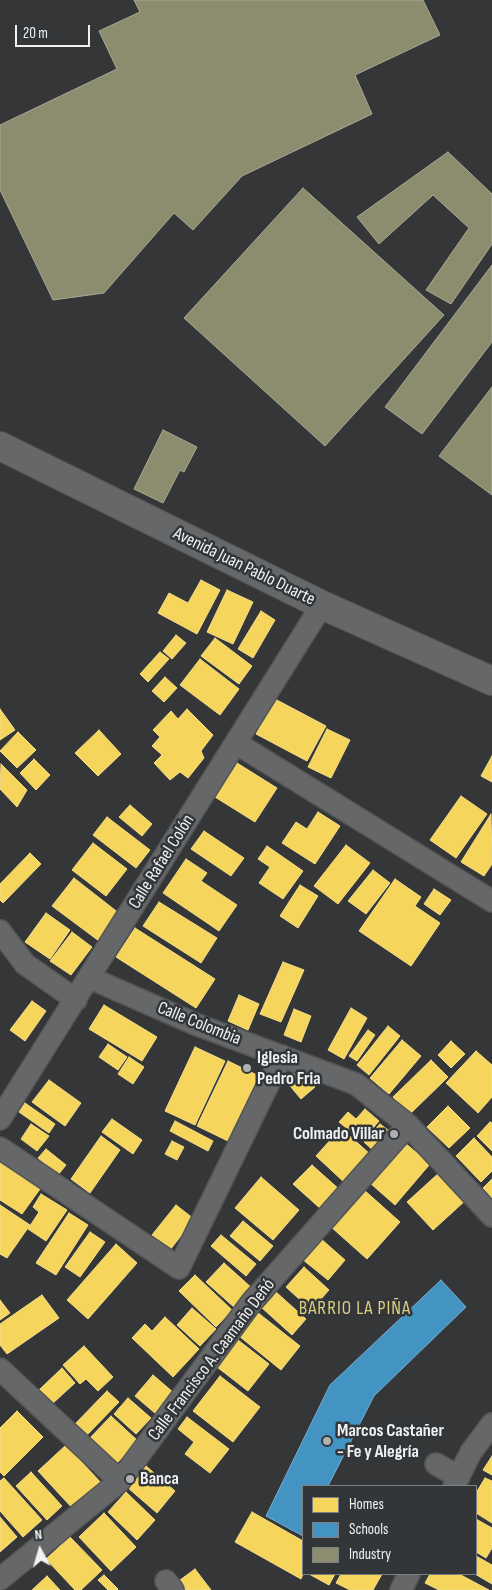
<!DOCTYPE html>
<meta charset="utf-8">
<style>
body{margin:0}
#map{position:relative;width:492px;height:1590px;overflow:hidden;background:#343637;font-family:"Sofia Sans Condensed",sans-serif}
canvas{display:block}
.legend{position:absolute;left:302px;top:1485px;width:175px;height:90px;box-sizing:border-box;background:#333638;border:1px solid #7e8182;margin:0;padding:6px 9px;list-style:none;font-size:15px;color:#eff1f2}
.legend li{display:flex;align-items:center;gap:10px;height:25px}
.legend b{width:25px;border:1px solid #7e8182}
.north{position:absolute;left:15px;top:1525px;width:50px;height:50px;-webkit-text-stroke:4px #333638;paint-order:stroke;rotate:354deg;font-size:14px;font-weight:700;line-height:20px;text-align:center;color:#eff1f2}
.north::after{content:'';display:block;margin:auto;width:18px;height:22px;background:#eff1f2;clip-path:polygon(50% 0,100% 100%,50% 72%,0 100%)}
.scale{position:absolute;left:15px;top:25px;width:75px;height:22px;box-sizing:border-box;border:2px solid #eff1f2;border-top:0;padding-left:6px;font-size:15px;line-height:18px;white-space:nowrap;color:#eff1f2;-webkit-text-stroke:4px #333638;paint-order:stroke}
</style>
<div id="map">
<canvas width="492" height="1590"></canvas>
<ul class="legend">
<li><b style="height:14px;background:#f6d55c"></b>Homes</li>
<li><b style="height:14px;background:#4393c3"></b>Schools</li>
<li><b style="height:14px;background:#8c8c6e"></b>Industry</li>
</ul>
<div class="north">N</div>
<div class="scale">20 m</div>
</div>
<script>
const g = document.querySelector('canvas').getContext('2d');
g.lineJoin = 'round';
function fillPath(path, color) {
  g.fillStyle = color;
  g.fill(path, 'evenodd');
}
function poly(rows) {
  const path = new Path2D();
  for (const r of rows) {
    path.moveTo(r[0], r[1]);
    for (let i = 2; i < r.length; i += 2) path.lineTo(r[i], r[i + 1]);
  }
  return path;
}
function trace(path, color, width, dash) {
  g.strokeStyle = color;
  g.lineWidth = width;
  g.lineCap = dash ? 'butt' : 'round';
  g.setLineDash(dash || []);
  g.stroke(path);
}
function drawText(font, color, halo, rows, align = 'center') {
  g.font = font + ' "Sofia Sans Condensed",sans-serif';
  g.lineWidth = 5;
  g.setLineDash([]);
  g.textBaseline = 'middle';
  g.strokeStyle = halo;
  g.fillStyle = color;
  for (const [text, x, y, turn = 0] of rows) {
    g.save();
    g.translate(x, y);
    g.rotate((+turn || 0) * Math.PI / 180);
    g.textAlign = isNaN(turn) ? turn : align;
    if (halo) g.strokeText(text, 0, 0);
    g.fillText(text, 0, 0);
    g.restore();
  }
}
const homes = poly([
 [201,580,220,590,197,634,158,613,169,593,188,603,201,580],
 [227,590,253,602,233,644,207,632,227,590],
 [261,611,275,620,253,658,238,649,261,611],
 [176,635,186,643,172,659,163,651,176,635],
 [215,638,252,666,239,684,201,656,215,638],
 [160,652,169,659,148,682,140,674,160,652],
 [200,659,239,689,220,715,180,685,200,659],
 [165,677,177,688,164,702,152,691,165,677],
 [275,699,326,726,307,761,256,734,275,699],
 [0,709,15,730,0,740,0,709],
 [187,709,213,735,201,751,204,758,188,778,180,772,170,780,154,763,162,755,152,746,160,737,153,730,171,711,178,719,187,709],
 [327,729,350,740,331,778,308,767,327,729],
 [99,730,121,754,98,776,75,753,99,730],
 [18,732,36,750,17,768,0,751,18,732],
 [492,756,492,782,481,776,492,756],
 [34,759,50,775,36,790,20,773,34,759],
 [237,763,277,788,255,822,215,797,237,763],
 [1,764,27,790,17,807,0,789,1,764],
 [461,796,487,814,456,858,430,840,461,796],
 [130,805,152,824,142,836,119,817,130,805],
 [318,812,340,826,315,864,282,843,296,822,307,829,318,812],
 [491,814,492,864,484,876,461,862,491,814],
 [107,817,150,850,136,868,93,835,107,817],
 [204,831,244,858,231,876,191,849,204,831],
 [93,843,127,869,106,896,72,870,93,843],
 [346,845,370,863,338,904,314,886,346,845],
 [267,846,303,871,283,899,259,883,270,867,258,859,267,846],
 [30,853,41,864,3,903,0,900,0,884,30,853],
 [186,859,207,873,201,881,237,905,219,931,163,893,186,859],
 [373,870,390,883,366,914,348,901,373,870],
 [74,878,120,914,99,941,52,906,74,878],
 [395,879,421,897,415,906,440,923,411,966,359,931,395,879],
 [300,885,318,896,298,928,280,916,300,885],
 [434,889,451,900,440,915,424,904,434,889],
 [159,902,217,938,201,963,143,926,159,902],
 [46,913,70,930,50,959,25,942,46,913],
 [135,928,215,979,196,1008,116,957,135,928],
 [72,932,92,947,71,975,50,961,72,932],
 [283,962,304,970,281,1022,260,1014,283,962],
 [239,995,259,1004,248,1030,228,1021,239,995],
 [32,1001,46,1011,25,1041,10,1030,32,1001],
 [104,1005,157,1037,142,1061,89,1029,104,1005],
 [351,1008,367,1018,344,1059,328,1050,351,1008],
 [294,1009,311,1016,301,1042,284,1035,294,1009],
 [388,1026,400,1036,369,1075,357,1065,388,1026],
 [368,1030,375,1035,357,1061,349,1056,368,1030],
 [402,1040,421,1056,389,1094,370,1078,402,1040],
 [451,1041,465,1054,451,1068,438,1055,451,1041],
 [108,1044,127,1057,118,1070,99,1057,108,1044],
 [195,1047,225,1061,195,1125,165,1111,195,1047],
 [476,1051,492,1065,492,1097,478,1113,446,1083,476,1051],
 [129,1057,144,1067,133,1084,118,1074,129,1057],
 [431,1060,448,1077,410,1114,393,1097,431,1060],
 [228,1061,259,1076,228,1141,197,1126,228,1061],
 [299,1068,315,1087,301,1099,285,1080,299,1068],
 [49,1080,81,1103,65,1126,32,1102,49,1080],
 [25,1103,55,1124,49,1133,19,1112,25,1103],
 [448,1106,470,1128,449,1148,427,1127,448,1106],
 [365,1109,379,1121,362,1141,339,1122,348,1112,356,1119,365,1109],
 [112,1119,142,1140,133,1154,102,1132,112,1119],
 [175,1121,213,1141,208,1151,170,1131,175,1121],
 [490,1122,492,1123,492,1151,477,1136,490,1122],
 [31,1124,49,1136,37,1151,21,1139,31,1124],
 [380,1124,393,1134,376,1153,364,1142,380,1124],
 [341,1128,371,1155,345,1183,316,1156,341,1128],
 [101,1136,120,1150,90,1193,71,1179,101,1136],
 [474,1138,492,1157,492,1171,481,1182,456,1156,474,1138],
 [172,1141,184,1147,177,1160,165,1154,172,1141],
 [405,1143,430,1164,395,1205,370,1183,405,1143],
 [46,1149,66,1165,58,1175,38,1158,46,1149],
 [0,1162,40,1189,22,1214,0,1200,0,1162],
 [312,1165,340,1190,322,1210,293,1184,312,1165],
 [440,1172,466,1200,433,1230,407,1202,440,1172],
 [261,1177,299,1210,273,1240,235,1208,261,1177],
 [492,1179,492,1198,483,1188,492,1179],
 [363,1189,400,1222,367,1259,330,1226,363,1189],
 [41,1194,67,1210,46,1241,28,1229,39,1212,33,1207,41,1194],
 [0,1205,30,1225,7,1258,0,1254,0,1205],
 [176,1205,194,1219,170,1250,152,1235,176,1205],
 [69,1213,88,1225,56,1275,36,1263,69,1213],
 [243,1221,273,1246,260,1261,230,1236,243,1221],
 [90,1232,105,1242,80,1277,65,1267,90,1232],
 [221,1235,256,1264,246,1276,211,1246,221,1235],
 [320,1238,345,1260,328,1280,302,1259,320,1238],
 [116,1244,137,1263,88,1319,67,1300,116,1244],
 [224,1263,253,1289,235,1308,206,1282,224,1263],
 [304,1267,329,1290,311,1310,286,1287,304,1267],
 [195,1275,232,1310,216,1327,179,1291,195,1275],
 [276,1292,306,1319,292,1335,261,1307,276,1292],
 [42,1295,59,1318,7,1354,0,1345,0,1324,42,1295],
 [0,1300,10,1313,0,1320,0,1300],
 [192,1308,216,1329,200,1346,177,1325,192,1308],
 [257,1312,300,1346,281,1370,239,1336,257,1312],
 [165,1317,199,1349,173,1377,132,1338,145,1324,152,1331,165,1317],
 [238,1340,269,1364,248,1391,217,1367,238,1340],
 [84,1346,113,1377,98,1391,86,1379,80,1384,63,1365,84,1346],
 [62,1368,75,1383,52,1404,39,1390,62,1368],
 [153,1375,174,1393,156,1414,135,1396,153,1375],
 [220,1376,260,1407,233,1442,193,1411,220,1376],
 [107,1391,119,1402,86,1436,74,1425,107,1391],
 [128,1398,151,1418,136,1434,114,1414,128,1398],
 [17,1411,43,1437,4,1476,0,1472,0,1428,17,1411],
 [111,1416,138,1441,116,1464,89,1439,111,1416],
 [187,1417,229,1449,210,1473,185,1454,194,1442,178,1429,187,1417],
 [66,1445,103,1485,75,1511,38,1471,66,1445],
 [492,1456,492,1475,483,1470,492,1456],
 [146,1466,175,1491,157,1513,127,1487,146,1466],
 [31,1472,62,1506,47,1520,16,1486,31,1472],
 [4,1478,42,1520,23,1537,0,1511,0,1481,4,1478],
 [485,1478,492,1481,492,1523,476,1513,476,1493,485,1478],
 [126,1492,155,1520,137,1540,108,1512,126,1492],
 [252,1512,303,1541,303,1574,301,1579,235,1542,252,1512],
 [104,1513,136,1547,111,1571,79,1537,104,1513],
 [0,1517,17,1537,0,1552,0,1517],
 [476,1519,492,1528,492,1548,486,1558,476,1552,476,1519],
 [70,1537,102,1570,81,1590,75,1590,46,1559,70,1537],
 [476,1556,492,1565,492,1584,475,1574,476,1556],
 [195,1569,211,1590,181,1590,176,1583,195,1569],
 [309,1574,335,1574,329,1585,309,1574],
 [341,1574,382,1574,373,1590,350,1590,336,1583,341,1574],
 [430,1574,459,1574,489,1590,439,1590,425,1583,430,1574],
 [104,1575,118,1589,117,1590,108,1590,98,1580,104,1575],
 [47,1576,60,1590,32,1590,47,1576]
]);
const schools = poly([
 [441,1280,466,1307,374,1396,328,1486,303,1486,303,1536,266,1516,330,1385,441,1280]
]);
const industry = poly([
 [134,0,423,0,440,35,355,75,372,114,242,176,193,230,174,213,104,293,53,300,0,190,0,125,117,69,99,31,140,12,134,0],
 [448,152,492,194,492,244,451,304,426,290,469,228,433,195,379,244,357,217,448,152],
 [303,188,444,315,325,446,184,318,303,188],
 [492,265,492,342,422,434,385,407,492,265],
 [492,387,492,495,439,456,492,387],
 [163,430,197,447,184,472,180,470,163,503,134,489,163,430]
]);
const street = poly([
 [236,743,492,901],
 [0,931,25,964,76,1000],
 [90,978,195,1024,356,1084,408,1125,492,1216],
 [0,1119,322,605],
 [0,1148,179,1268,282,1056],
 [0,1369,120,1481],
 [436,1464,459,1477],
 [454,1486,471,1452,492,1424],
 [0,1579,120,1481,251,1303,408,1125],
 [166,1581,173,1590],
 [401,1590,409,1574]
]);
const secondary = poly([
 [0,446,322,605,492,681]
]);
const markers = [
 [247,1068,5,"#aeb0b1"],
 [394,1134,5,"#aeb0b1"],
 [327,1441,5,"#aeb0b1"],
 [130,1479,5,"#aeb0b1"]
];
const streetNames = [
 ["Avenida Juan Pablo Duarte",244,567,26],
 ["Calle Rafael Colón",162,862,-58],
 ["Calle Colombia",199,1024,22],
 ["Calle Francisco A. Caamaño Deñó",212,1360,-53]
];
const poiNames = [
 ["Iglesia",257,1058],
 ["Pedro Fria",257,1079],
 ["Colmado Villar",384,1134,"right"],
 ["Marcos Castañer",337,1431],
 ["- Fe y Alegría",337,1452],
 ["Banca",140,1479]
];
const neighbourhoodNames = [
 ["BARRIO LA PIÑA",355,1309]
];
fillPath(homes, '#f6d55c');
trace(homes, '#f4dd89', 1);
fillPath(schools, '#4393c3');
trace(schools, '#77afd1', 1);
fillPath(industry, '#8c8c6e');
trace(industry, '#aaaa96', 1);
trace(street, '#535455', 24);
trace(secondary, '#535455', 30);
trace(street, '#666768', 21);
trace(secondary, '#666768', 28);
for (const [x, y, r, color] of markers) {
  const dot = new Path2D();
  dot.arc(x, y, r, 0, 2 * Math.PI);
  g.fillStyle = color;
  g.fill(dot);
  trace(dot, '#333638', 2);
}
drawText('18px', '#eff1f2', '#333638', streetNames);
drawText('bold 18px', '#eff1f2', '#333638', poiNames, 'left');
g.letterSpacing = '1px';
drawText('19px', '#dbcf80', '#333638', neighbourhoodNames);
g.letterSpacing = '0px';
</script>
